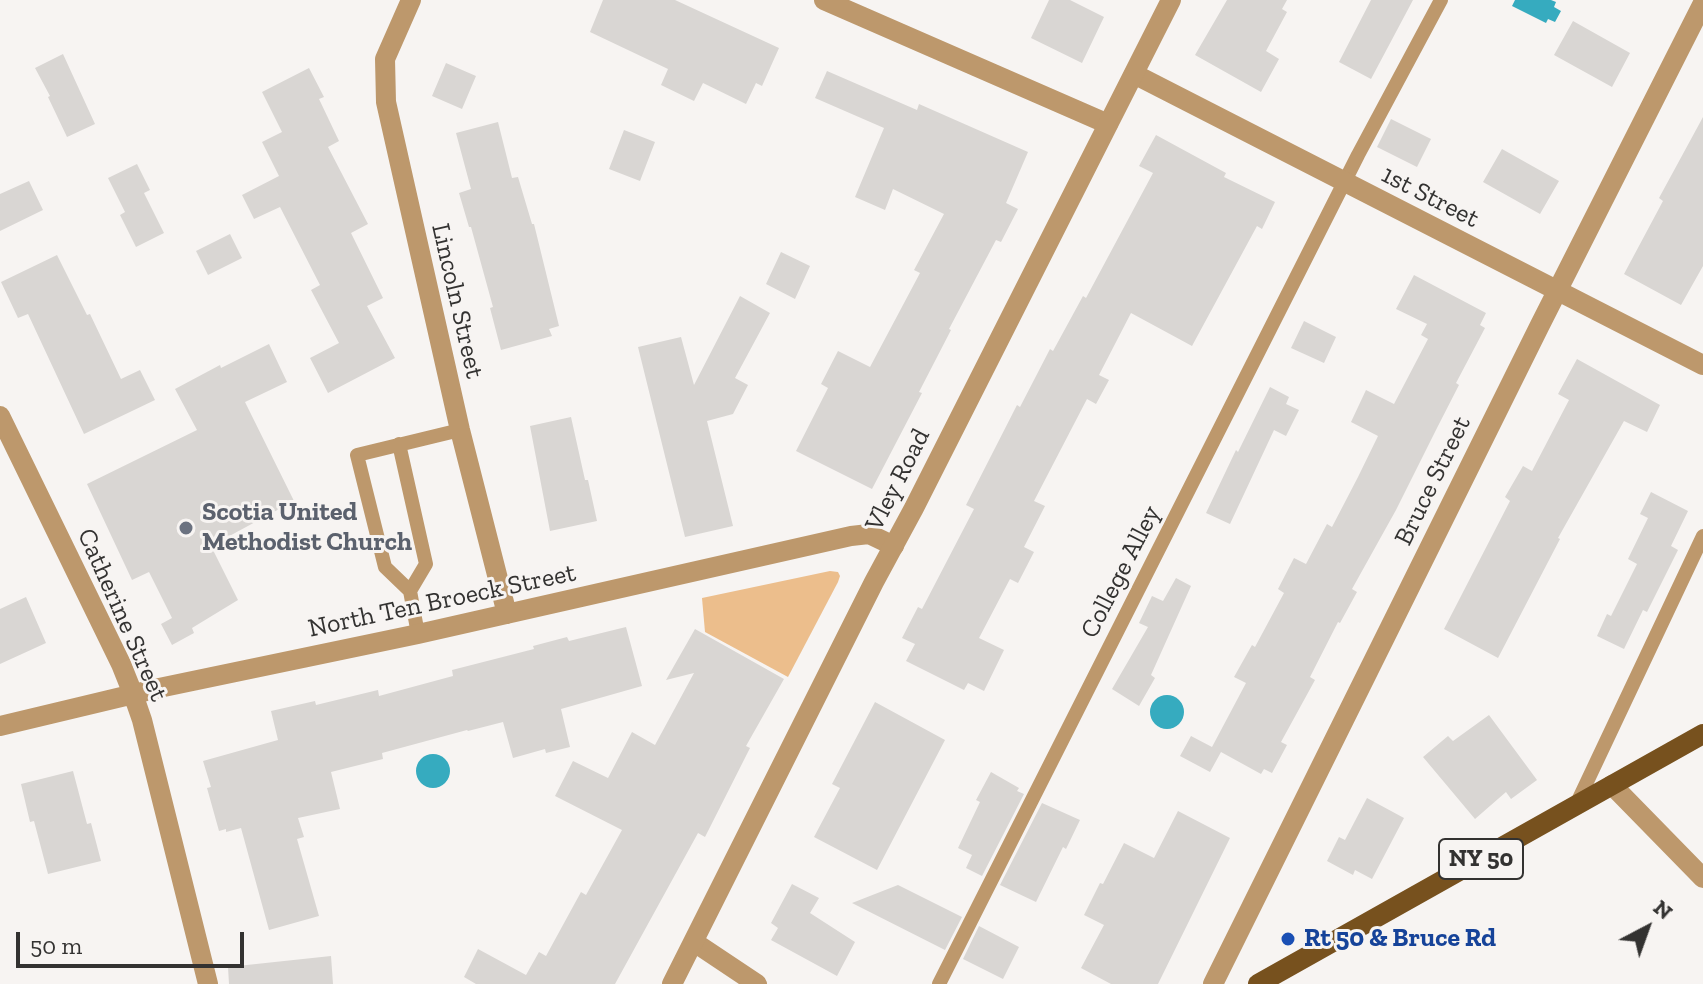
<!DOCTYPE html>
<style>
body{margin:0}
#map{position:relative;width:1703px;height:984px;overflow:hidden;background:#f7f4f2;font-family:"Zilla Slab",serif}
canvas{display:block}
.north{position:absolute;left:1607px;top:888px;width:80px;height:80px;-webkit-text-stroke:6px #f7f4f2;paint-order:stroke;rotate:41deg;font-size:22px;font-weight:700;line-height:32px;text-align:center;color:#333231}
.north::after{content:'';display:block;margin:auto;width:28px;height:36px;background:#333231;clip-path:polygon(50% 0,100% 100%,50% 72%,0 100%)}
.scale{position:absolute;left:16px;top:932px;width:228px;height:36px;box-sizing:border-box;border:4px solid #333231;border-top:0;padding-left:10px;font-size:24px;line-height:28px;white-space:nowrap;color:#333231;-webkit-text-stroke:6px #f7f4f2;paint-order:stroke}
</style>
<div id="map">
<canvas width="1703" height="984"></canvas>
<div class="north">N</div>
<div class="scale">50 m</div>
</div>
<script>
const g = document.querySelector('canvas').getContext('2d');
g.lineJoin = 'round';
function fillPath(path, color) {
  g.fillStyle = color;
  g.fill(path, 'evenodd');
}
function poly(rows) {
  const path = new Path2D();
  for (const r of rows) {
    if (r.length === 3) {
      path.moveTo(r[0] + r[2], r[1]);
      path.arc(r[0], r[1], r[2], 0, 2 * Math.PI);
      continue;
    }
    path.moveTo(r[0], r[1]);
    for (let i = 2; i < r.length; i += 2) path.lineTo(r[i], r[i + 1]);
  }
  return path;
}
function trace(path, color, width, dash) {
  g.strokeStyle = color;
  g.lineWidth = width;
  g.lineCap = dash ? 'butt' : 'round';
  g.setLineDash(dash || []);
  g.stroke(path);
}
function drawText(font, color, halo, rows, align = 'center') {
  g.font = font + ' "Zilla Slab",serif';
  g.lineWidth = 6;
  g.setLineDash([]);
  g.textBaseline = 'middle';
  g.strokeStyle = halo;
  g.fillStyle = color;
  for (const [text, x, y, turn = 0] of rows) {
    g.save();
    g.translate(x, y);
    g.rotate((+turn || 0) * Math.PI / 180);
    g.textAlign = isNaN(turn) ? turn : align;
    if (halo) g.strokeText(text, 0, 0);
    g.fillText(text, 0, 0);
    g.restore();
  }
}
const green = poly([
 [830,571,838,572,840,576,838,582,788,677,705,632,702,598]
]);
const water = poly([
 [1515,0,1551,0,1556,2,1554,7,1561,11,1555,22,1548,19,1546,23,1512,6],
 [1167,712,17],
 [433,771,17]
]);
const building = poly([
 [603,0,675,0,779,48,762,86,756,83,746,104,703,83,694,101,661,85,668,69,590,32],
 [1049,0,1070,0,1104,17,1082,63,1031,38],
 [1227,0,1287,0,1282,9,1287,12,1266,51,1279,59,1261,92,1195,55],
 [1371,0,1413,0,1371,79,1339,62],
 [1573,21,1630,53,1612,87,1554,55],
 [63,54,95,124,67,137,48,97,50,96,35,68],
 [446,63,476,76,462,109,432,96],
 [309,68,324,97,319,99,339,141,328,147,368,224,351,233,383,298,367,306,395,358,328,393,310,358,339,343,311,290,320,285,280,207,254,219,242,195,279,176,262,142,282,132,262,92],
 [827,71,917,110,919,104,1028,152,1006,203,1018,209,1001,242,996,240,949,329,951,330,919,392,922,393,872,489,796,451,828,388,821,384,838,351,870,367,920,273,914,270,944,214,893,189,885,210,855,197,884,128,815,98],
 [1703,117,1703,266,1681,305,1624,274,1663,201,1659,198],
 [1391,119,1431,139,1417,167,1377,147],
 [498,122,512,178,518,177,532,224,534,224,559,326,549,329,552,336,501,350,490,308,493,307,471,227,469,227,459,193,471,189,456,133],
 [624,130,655,142,640,181,609,169],
 [1156,135,1226,173,1224,177,1275,202,1262,229,1257,226,1192,346,1131,313,1099,375,1109,380,1096,404,1087,399,1034,501,1045,506,1024,547,1034,552,1018,583,1010,579,979,638,1004,650,984,691,968,683,964,690,906,661,915,644,902,638,918,607,922,609,974,509,966,505,1017,405,1020,407,1050,349,1053,351,1083,296,1086,298,1153,173,1139,166],
 [1502,149,1559,181,1540,214,1483,182],
 [137,164,150,190,144,193,164,233,136,247,120,215,125,212,108,178],
 [29,181,43,210,0,231,0,194],
 [230,234,242,258,208,275,196,251],
 [781,252,810,266,795,299,766,284],
 [57,255,87,315,90,314,121,379,140,370,155,400,84,434,28,314,18,318,1,282],
 [1414,275,1486,313,1480,325,1485,328,1456,383,1459,385,1438,426,1396,510,1352,589,1357,592,1340,623,1338,622,1310,677,1315,680,1281,742,1287,745,1272,773,1264,769,1261,774,1221,752,1210,772,1180,756,1191,736,1212,747,1246,683,1234,677,1252,645,1255,647,1284,593,1278,589,1294,558,1306,564,1327,524,1332,527,1358,477,1378,436,1351,422,1366,390,1394,404,1428,339,1421,335,1427,324,1396,309],
 [740,296,770,313,735,378,748,385,733,414,707,421,733,526,685,537,638,347,681,337,694,385],
 [1304,321,1336,337,1324,363,1291,348],
 [269,344,287,382,245,402,294,501,211,546,238,600,192,628,194,633,172,645,161,624,172,618,149,572,132,580,87,484,197,430,175,389,220,365,221,368],
 [1577,359,1660,405,1647,432,1624,421,1558,538,1560,539,1498,658,1444,629,1510,501,1505,497,1523,466,1532,471,1569,400,1558,394],
 [1270,387,1289,397,1286,404,1299,410,1286,436,1274,430,1230,524,1206,513,1236,450,1238,452],
 [571,417,585,480,588,480,597,521,550,531,530,426],
 [1651,492,1688,511,1671,546,1678,550,1647,612,1643,610,1624,649,1597,636,1607,614,1611,616,1637,564,1628,559,1648,518,1640,514],
 [1176,578,1191,586,1151,675,1155,678,1139,706,1112,689,1148,627,1139,623,1152,596,1163,601],
 [26,597,46,643,0,664,0,609],
 [626,627,642,686,561,709,570,747,546,753,545,749,513,758,503,722,468,731,467,730,382,753,383,759,331,772,340,809,298,818,304,837,297,839,319,916,269,930,241,828,226,832,226,829,219,831,207,788,211,787,203,761,278,740,271,711,315,701,316,705,378,690,379,696,453,676,452,670,534,649,533,646,567,637,569,641],
 [695,629,784,679,746,746,750,748,705,837,698,833,615,984,476,984,464,977,478,949,526,975,539,952,546,956,581,892,586,895,622,830,555,796,573,761,608,778,632,732,655,745,694,673,666,680],
 [875,702,945,740,877,870,814,837,840,788,832,784],
 [1489,715,1537,780,1511,799,1506,792,1475,819,1423,757,1448,736,1453,741],
 [73,771,87,824,91,823,101,861,48,874,34,821,30,822,21,784],
 [991,772,1019,788,1017,791,1024,794,982,876,966,868,972,855,958,848,980,802,976,800],
 [1367,798,1404,818,1372,879,1355,870,1353,875,1327,861,1339,837,1345,840],
 [1042,803,1080,820,1066,849,1063,847,1036,902,1000,885],
 [1178,811,1230,838,1158,984,1111,984,1081,968,1104,925,1084,915,1100,883,1103,884,1124,843,1154,858],
 [792,884,819,898,810,913,855,942,837,976,771,940,778,928,771,923],
 [898,885,962,917,945,950,852,903],
 [979,926,1019,947,1003,979,963,959],
 [331,956,333,984,229,984,228,967]
]);
const service = poly([
 [399,444,426,564,410,591],
 [418,634,410,591,385,567,357,455,460,430],
 [1576,805,1703,536],
 [939,984,1358,155,1441,0]
]);
const minor = poly([
 [411,0,385,59,386,102,460,430,507,614],
 [824,0,1108,124],
 [1134,74,1703,365],
 [0,416,121,664,133,694,142,720,208,984],
 [0,726,159,688,418,634,851,536,869,534,894,546],
 [694,942,757,984],
 [1213,984,1540,325,1703,3]
]);
const tertiary = poly([
 [1612,785,1703,878],
 [672,984,874,582,914,508,1171,0]
]);
const primary = poly([
 [1258,984,1703,734]
]);
const markers = [
 [186,528,8,"#6b7280"],
 [1288,939,8,"#1a4fb4"]
];
const shields = [
 [1481,859,84]
];
const shieldNames = [
 ["NY 50",1481,859]
];
const streetNames = [
 ["1st Street",1430,197,27],
 ["Lincoln Street",457,301,77],
 ["Vley Road",898,480,-63],
 ["Bruce Street",1433,481,-64],
 ["College Alley",1121,572,-63],
 ["North Ten Broeck Street",442,601,-12],
 ["Catherine Street",122,615,66]
];
const worshipNames = [
 ["Scotia United",202,513],
 ["Methodist Church",202,543]
];
const transitNames = [
 ["Rt 50 & Bruce Rd",1304,939]
];
fillPath(green, '#ecbe8c');
fillPath(water, '#36abbf');
fillPath(building, '#d9d6d3');
trace(service, '#bd986c', 14);
trace(minor, '#bd986c', 20);
trace(tertiary, '#bd986c', 20);
trace(primary, '#77511e', 20);
for (const [x, y, r, color] of markers) {
  const dot = new Path2D();
  dot.arc(x, y, r, 0, 2 * Math.PI);
  g.fillStyle = color;
  g.fill(dot);
  trace(dot, '#f7f4f2', 3);
}
for (const [x, y, w] of shields) {
  const box = new Path2D();
  box.roundRect(x - w / 2, y - 20, w, 40, 6);
  g.fillStyle = '#f7f4f2';
  g.fill(box);
  trace(box, '#333231', 2);
}
drawText('bold 24px', '#333231', null, shieldNames);
drawText('26px', '#333231', '#f7f4f2', streetNames);
drawText('bold 26px', '#5b616d', '#f7f4f2', worshipNames, 'left');
drawText('bold 26px', '#164399', '#f7f4f2', transitNames, 'left');
</script>
